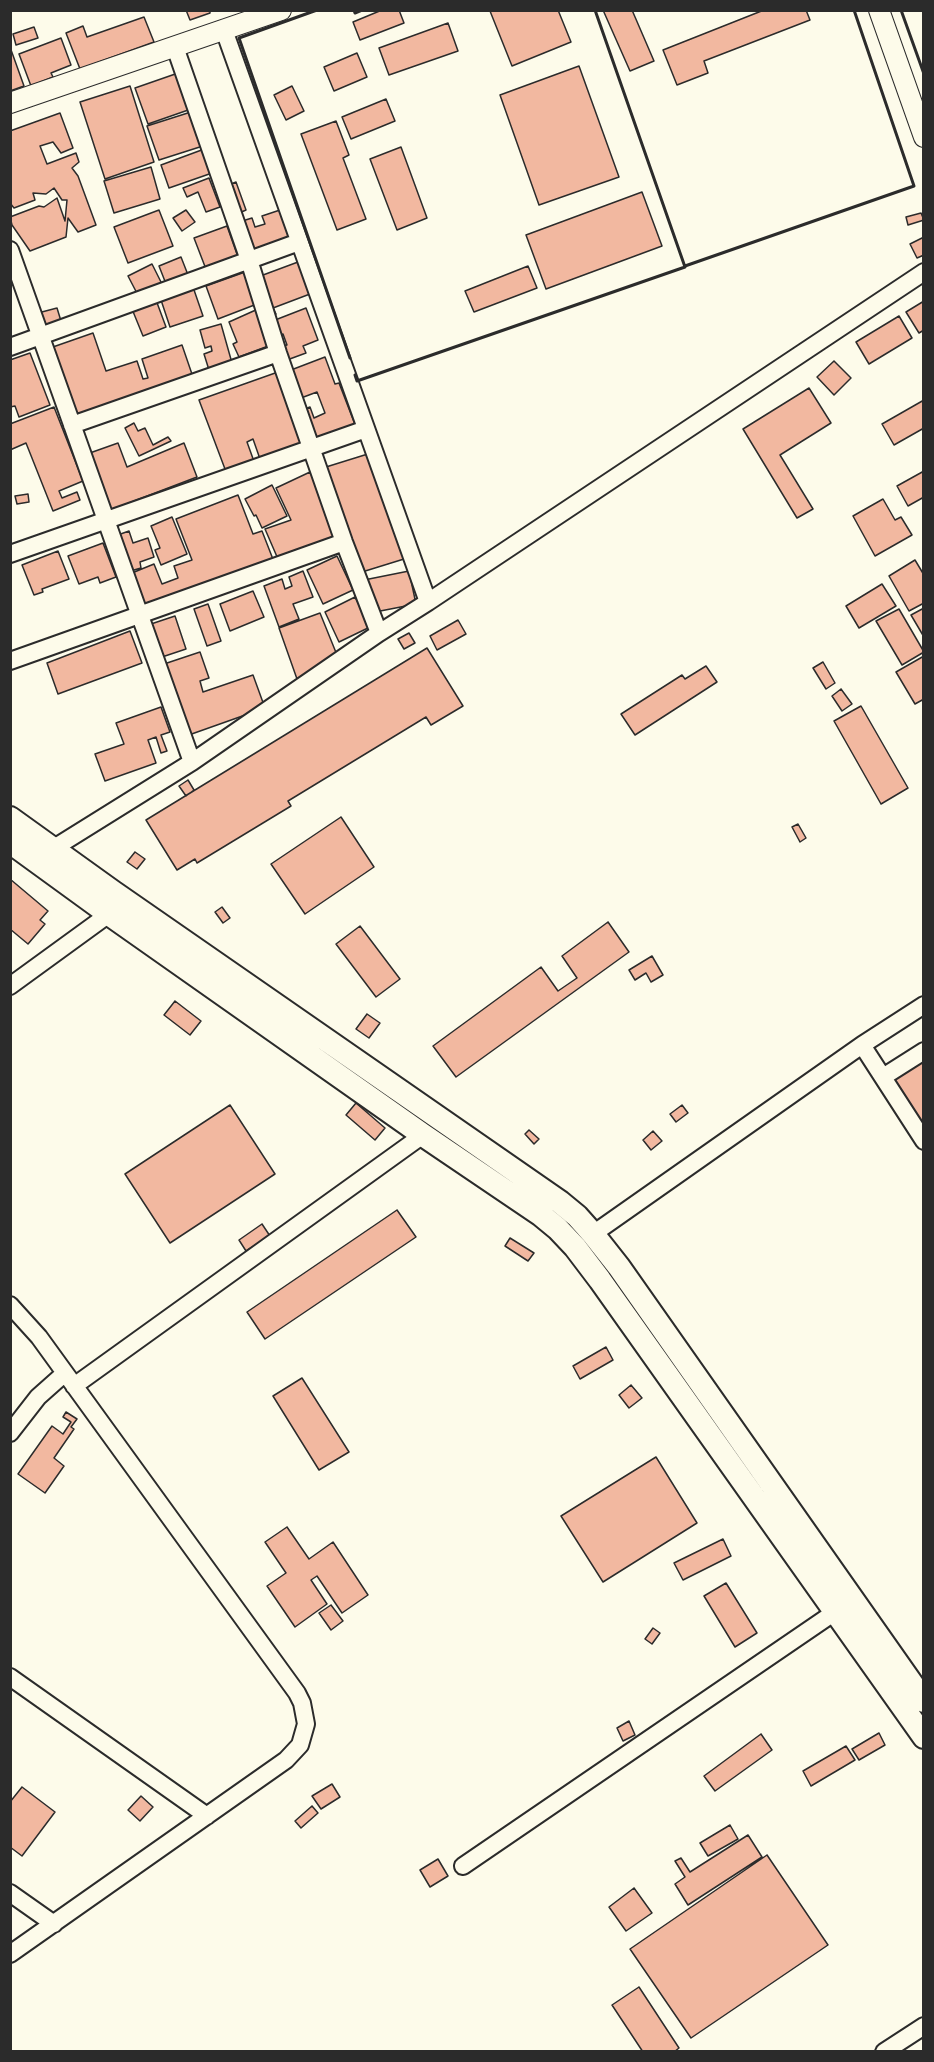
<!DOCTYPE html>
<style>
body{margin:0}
#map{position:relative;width:934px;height:2062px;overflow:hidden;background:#fdfbea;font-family:"Source Serif 4",serif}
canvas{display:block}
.frame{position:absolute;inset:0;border:12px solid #2b2b2b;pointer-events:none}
</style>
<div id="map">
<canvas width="934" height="2062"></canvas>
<div class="frame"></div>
</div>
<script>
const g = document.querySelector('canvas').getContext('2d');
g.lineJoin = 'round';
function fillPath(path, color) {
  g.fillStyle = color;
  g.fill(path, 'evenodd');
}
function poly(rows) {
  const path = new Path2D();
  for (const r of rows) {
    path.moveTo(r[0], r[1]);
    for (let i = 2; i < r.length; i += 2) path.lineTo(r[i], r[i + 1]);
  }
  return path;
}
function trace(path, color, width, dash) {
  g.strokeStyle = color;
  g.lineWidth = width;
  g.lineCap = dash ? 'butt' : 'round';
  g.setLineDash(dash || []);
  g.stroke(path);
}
const building = poly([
 [186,10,210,10,210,13,190,20,186,10],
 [382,10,399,10,404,23,360,40,353,22,382,10],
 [558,10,571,42,512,66,490,11,558,10],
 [603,10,632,10,654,61,630,71,603,10],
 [764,10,806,10,810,20,704,61,708,73,677,85,663,50,764,10],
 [144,17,154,42,80,69,66,33,83,26,87,37,144,17],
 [448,23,458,51,389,75,379,48,448,23],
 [34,27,38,38,16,45,13,34,34,27],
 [61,38,71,65,51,73,53,77,31,86,19,54,61,38],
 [10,47,24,86,10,91,10,47],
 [357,53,367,77,334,91,324,67,357,53],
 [579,66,619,177,539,205,500,95,579,66],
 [181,72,194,108,148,124,135,88,181,72],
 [130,86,154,162,105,179,80,102,130,86],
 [292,86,304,111,286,120,274,95,292,86],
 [386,99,395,121,351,139,342,117,386,99],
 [194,111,206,145,159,160,147,126,194,111],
 [60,113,73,148,61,153,53,142,40,146,47,164,76,153,79,162,72,168,78,176,96,225,78,232,68,218,66,237,30,251,12,225,10,217,39,206,44,207,57,198,65,221,67,200,62,200,54,188,46,194,33,193,35,200,14,208,10,203,10,131,60,113],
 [336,121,349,155,343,158,366,219,337,230,301,134,336,121],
 [401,147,427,218,397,230,370,159,401,147],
 [207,148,215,172,169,188,161,165,207,148],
 [151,167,160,199,114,213,104,181,151,167],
 [209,178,220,207,206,212,198,192,187,197,183,188,209,178],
 [236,182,246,210,237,214,239,222,252,218,255,227,265,224,262,216,286,208,297,241,245,259,221,188,236,182],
 [642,192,662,246,546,289,526,235,642,192],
 [159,210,173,246,128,263,114,227,159,210],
 [186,210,195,222,182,231,173,218,186,210],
 [921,213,924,220,908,225,906,217,921,213],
 [227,226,238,257,209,277,194,238,227,226],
 [924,237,924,255,917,258,910,244,924,237],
 [181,257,190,280,168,289,159,266,181,257],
 [298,262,310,294,273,308,276,314,270,316,255,278,298,262],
 [152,264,165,290,141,301,128,276,152,264],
 [528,266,537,288,474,312,465,291,528,266],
 [245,272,257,304,218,319,206,286,245,272],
 [193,287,203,316,170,327,160,297,193,287],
 [156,300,166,327,143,336,132,309,156,300],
 [924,301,924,330,919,333,906,312,924,301],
 [57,308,61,321,41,326,38,313,57,308],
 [306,308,318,340,303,346,306,353,287,360,283,346,287,345,283,334,276,337,270,322,306,308],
 [258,309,271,345,239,357,233,344,237,342,229,322,258,309],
 [899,316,912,338,869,364,856,342,899,316],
 [221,324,232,363,209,370,204,354,212,351,211,346,205,348,200,330,221,324],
 [93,333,106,371,137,361,143,379,148,378,142,359,182,345,194,380,76,421,50,348,93,333],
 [30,353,50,405,19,417,15,406,10,407,10,360,30,353],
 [325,357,335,384,339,383,356,427,314,443,302,410,310,407,314,418,325,413,317,392,301,398,291,370,325,357],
 [834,361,851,378,834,395,817,377,834,361],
 [278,372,305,443,260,459,253,439,247,442,256,467,228,477,199,400,278,372],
 [809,388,831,423,780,455,813,509,797,518,743,429,809,388],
 [924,400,924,428,894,445,882,424,924,400],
 [54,407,83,481,59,491,62,498,77,492,80,500,53,511,26,443,10,450,10,424,54,407],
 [134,423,138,431,145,428,153,445,168,437,171,441,139,456,125,428,134,423],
 [118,443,127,467,184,443,197,477,108,511,87,454,118,443],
 [371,453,404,559,362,572,347,524,343,525,326,467,371,453],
 [924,471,924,497,908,506,897,486,924,471],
 [310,472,344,545,281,566,265,529,291,520,276,488,310,472],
 [272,485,287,516,262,528,256,515,254,516,245,499,272,485],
 [28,494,29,502,17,504,15,496,28,494],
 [238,495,253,534,262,531,276,567,141,610,127,575,154,564,162,584,178,578,174,566,192,560,176,519,238,495],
 [883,499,895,520,901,517,912,535,875,556,853,516,883,499],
 [172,517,187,554,161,565,155,550,160,548,151,526,172,517],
 [129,531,133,543,148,538,154,557,140,562,141,568,127,572,115,536,129,531],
 [103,543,116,577,100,583,98,577,79,584,68,556,103,543],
 [58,551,69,579,42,589,43,592,34,595,22,565,58,551],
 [337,556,353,590,323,604,307,570,337,556],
 [915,560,924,575,924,603,909,611,889,576,915,560],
 [303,571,313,597,293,604,299,619,279,627,264,586,282,579,285,589,292,586,289,577,303,571],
 [409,571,416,604,370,613,364,580,409,571],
 [882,584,896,606,859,628,846,606,882,584],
 [253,591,264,617,230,631,220,604,253,591],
 [355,597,370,627,339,642,325,612,355,597],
 [208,604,221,641,207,646,194,609,208,604],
 [924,608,924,637,911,615,924,608],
 [899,609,924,652,902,665,876,621,899,609],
 [320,613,337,655,297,679,279,628,320,613],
 [175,616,186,649,156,659,145,626,175,616],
 [458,620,466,634,437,650,430,636,458,620],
 [130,631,142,663,58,694,47,663,130,631],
 [409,633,415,643,404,649,398,639,409,633],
 [427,648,463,706,431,725,426,717,288,801,291,806,197,863,195,859,177,870,146,820,427,648],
 [200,652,209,678,200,681,203,692,253,675,265,708,186,736,161,665,200,652],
 [924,656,924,699,915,704,896,672,924,656],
 [823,662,835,683,826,689,813,668,823,662],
 [706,666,717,682,635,735,621,714,682,675,685,679,706,666],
 [841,689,852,704,842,711,832,696,841,689],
 [861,706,908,788,881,804,834,721,861,706],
 [161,707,170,732,161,735,167,751,161,753,156,737,148,740,156,763,105,781,95,754,124,744,116,723,161,707],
 [188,780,194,790,186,796,179,786,188,780],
 [341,817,374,867,305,914,271,864,341,817],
 [798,824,806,838,800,842,792,827,798,824],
 [135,852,145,859,137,869,127,862,135,852],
 [10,879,48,911,40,920,45,924,28,944,10,929,10,879],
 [222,907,230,918,223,923,215,912,222,907],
 [608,922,629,952,456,1077,433,1046,541,967,558,991,577,978,562,956,608,922],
 [360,926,400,979,376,997,336,944,360,926],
 [652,956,663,975,651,982,646,973,635,980,629,970,652,956],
 [175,1001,201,1021,190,1035,164,1015,175,1001],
 [367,1014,380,1023,369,1038,356,1029,367,1014],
 [924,1058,924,1131,891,1077,924,1058],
 [356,1103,385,1128,375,1140,346,1115,356,1103],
 [230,1105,275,1174,170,1243,125,1174,230,1105],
 [682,1105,688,1113,676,1122,670,1114,682,1105],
 [529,1130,539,1139,534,1144,525,1134,529,1130],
 [653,1131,662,1141,651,1150,643,1140,653,1131],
 [397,1210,416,1237,265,1339,247,1312,397,1210],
 [262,1224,270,1236,246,1251,239,1240,262,1224],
 [510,1238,534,1253,528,1261,505,1246,510,1238],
 [606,1347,613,1360,580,1379,573,1366,606,1347],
 [302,1378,349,1452,319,1470,273,1396,302,1378],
 [631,1385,642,1398,629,1408,619,1395,631,1385],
 [66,1412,77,1419,71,1427,74,1429,54,1458,64,1466,45,1493,18,1474,52,1426,63,1434,71,1422,63,1417,66,1412],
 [656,1457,697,1523,603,1582,561,1516,656,1457],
 [287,1527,309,1559,333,1542,368,1595,342,1613,317,1576,311,1580,327,1604,295,1627,267,1586,286,1573,265,1542,287,1527],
 [723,1539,731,1556,683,1580,674,1563,723,1539],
 [726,1583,757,1633,735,1647,704,1596,726,1583],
 [331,1605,343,1621,331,1630,319,1613,331,1605],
 [653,1628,660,1633,652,1644,645,1639,653,1628],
 [629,1721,635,1735,623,1741,617,1728,629,1721],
 [879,1733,885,1745,859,1760,852,1749,879,1733],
 [761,1734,772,1750,715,1791,704,1776,761,1734],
 [846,1746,855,1760,811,1786,803,1771,846,1746],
 [332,1784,340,1797,321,1809,312,1796,332,1784],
 [22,1787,55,1812,22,1856,10,1847,10,1802,22,1787],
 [141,1796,153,1807,140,1821,128,1810,141,1796],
 [312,1806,318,1813,301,1828,295,1821,312,1806],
 [730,1825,738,1839,708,1856,700,1843,730,1825],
 [748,1835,762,1857,688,1905,675,1884,685,1877,675,1861,681,1858,690,1872,748,1835],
 [767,1855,828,1945,691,2038,630,1949,767,1855],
 [438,1859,448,1876,430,1887,420,1870,438,1859],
 [634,1888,652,1913,626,1931,609,1907,634,1888],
 [639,1987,679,2048,674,2052,643,2052,612,2005,639,1987]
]);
const minor = poly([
 [224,30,428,602],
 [175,47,249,260,278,353,344,542,379,633],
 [10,250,192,762],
 [10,347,299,242],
 [72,425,278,353],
 [10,554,366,429],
 [10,661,344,542],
 [46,853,192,762,379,633,428,602,924,272],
 [10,986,109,914],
 [862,1045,924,1141],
 [883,1077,924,1051],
 [593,1234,862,1045,924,1005],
 [10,1305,39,1337,297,1693,302,1703,306,1724,300,1745,286,1760,10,1954],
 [74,1386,423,1135],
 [10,1433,38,1397,65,1373],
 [10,1677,207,1816],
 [463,1866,835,1612],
 [10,1893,54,1924],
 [884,2052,924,2026]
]);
const tertiary = poly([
 [879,10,924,137],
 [10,103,281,10]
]);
const secondary = poly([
 [10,818,113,892,560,1202,577,1216,593,1234,619,1267,924,1701],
 [10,842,109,914,423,1135,541,1215,558,1229,575,1247,600,1280,924,1737]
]);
const wall = poly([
 [317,10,239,38,350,358],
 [354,10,355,13,362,10],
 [901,10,924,74],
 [685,266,914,186,854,10],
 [355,375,357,381,685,267,595,10]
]);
fillPath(building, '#f2b8a0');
trace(building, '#2b2b2b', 1.5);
trace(minor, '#2b2b2b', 20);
trace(tertiary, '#2b2b2b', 22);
trace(secondary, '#2b2b2b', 26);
trace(minor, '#fdfbea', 16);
trace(tertiary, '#fdfbea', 20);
trace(secondary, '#fdfbea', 22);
trace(wall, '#2b2b2b', 3);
</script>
